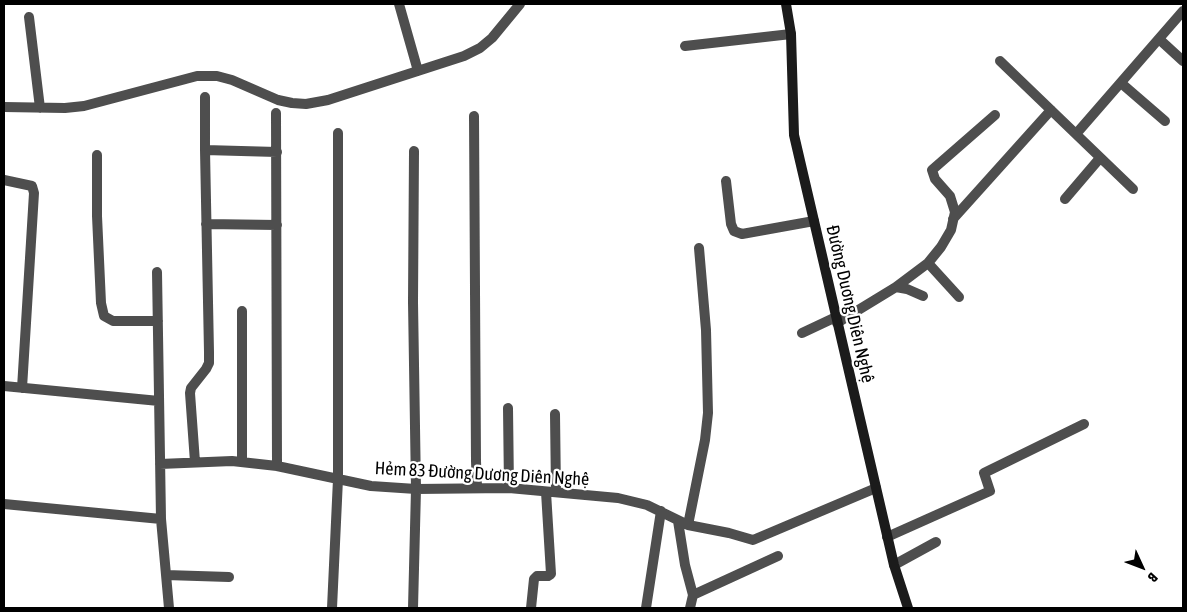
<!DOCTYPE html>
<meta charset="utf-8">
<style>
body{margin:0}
#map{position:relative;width:1187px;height:612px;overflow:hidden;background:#fff;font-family:"Asap Condensed",sans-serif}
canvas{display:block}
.frame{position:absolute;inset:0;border:5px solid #000;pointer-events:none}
.north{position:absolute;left:1117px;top:542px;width:50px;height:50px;-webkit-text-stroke:4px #fff;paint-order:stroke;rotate:133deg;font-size:14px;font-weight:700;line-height:20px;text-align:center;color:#000}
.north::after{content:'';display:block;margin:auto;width:18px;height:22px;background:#000;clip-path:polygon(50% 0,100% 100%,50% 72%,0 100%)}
</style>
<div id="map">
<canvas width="1187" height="612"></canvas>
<div class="frame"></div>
<div class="north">B</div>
</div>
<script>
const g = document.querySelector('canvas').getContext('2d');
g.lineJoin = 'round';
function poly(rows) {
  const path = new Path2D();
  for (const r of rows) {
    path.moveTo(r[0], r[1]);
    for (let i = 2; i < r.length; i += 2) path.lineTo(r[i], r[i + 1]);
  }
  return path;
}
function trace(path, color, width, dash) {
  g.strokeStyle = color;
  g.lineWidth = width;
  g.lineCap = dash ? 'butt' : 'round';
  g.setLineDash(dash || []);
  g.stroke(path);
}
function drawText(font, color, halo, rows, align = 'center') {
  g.font = font + ' "Asap Condensed",sans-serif';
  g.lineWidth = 4.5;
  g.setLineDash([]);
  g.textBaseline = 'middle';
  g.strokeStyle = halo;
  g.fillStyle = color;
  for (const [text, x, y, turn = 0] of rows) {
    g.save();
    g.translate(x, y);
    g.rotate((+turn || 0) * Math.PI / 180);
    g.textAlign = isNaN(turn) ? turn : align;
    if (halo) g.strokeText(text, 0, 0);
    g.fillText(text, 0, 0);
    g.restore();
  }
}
const street = poly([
 [399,4,418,71],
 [29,17,40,108],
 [1159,39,1183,61],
 [685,46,791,34],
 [1000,61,1133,189],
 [1121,83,1165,121],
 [4,107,65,108,84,106,197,76,217,76,232,80,278,100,292,103,306,104,328,100,464,56,480,48,492,38,520,4],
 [276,113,277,466],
 [474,116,476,461,477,488],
 [1076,134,1183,11],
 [205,150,277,152],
 [97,155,97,216,101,303,104,316,113,321,158,321],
 [4,180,32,186,34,193,22,388],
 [726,181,731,224,734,231,742,234,814,221],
 [1065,199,1100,158],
 [953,219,1051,110],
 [206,224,277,225],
 [928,263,959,297],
 [896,287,907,289,923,296],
 [837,323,896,287,928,263,941,247,951,230,955,212,950,196,935,179,932,170,995,115],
 [802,333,836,317],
 [4,386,159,401],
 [508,408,509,488],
 [555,414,556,492],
 [195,462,190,393,191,388,206,369,209,363,209,352,205,150,205,97],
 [242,462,242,311],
 [160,464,232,461,277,466,371,486,416,489,509,488,618,498,647,505,688,525,729,533,753,540,876,488],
 [4,504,161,519,157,272],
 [161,519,169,608],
 [678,521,685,565,693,595,690,608],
 [688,525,705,440,708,413,706,330,699,248],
 [887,537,990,491,984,473,1084,424],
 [894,565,936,542],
 [166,575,229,577],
 [693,595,778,556],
 [332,608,338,479,338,133],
 [413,608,416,489,413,302,414,151],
 [531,608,534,579,537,576,548,576,551,574,546,492],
 [646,608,661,511]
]);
const secondary = poly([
 [786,4,791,34,794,135,894,565,908,608]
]);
const streetNames = [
 ["Đường Duơng Diên Nghệ",850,304,77],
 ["Hẻm 83 Đường Dương Diên Nghệ",482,474,3]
];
trace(street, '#4e4e4e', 10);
trace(secondary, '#1b1b1b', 10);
drawText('18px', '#000', '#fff', streetNames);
</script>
